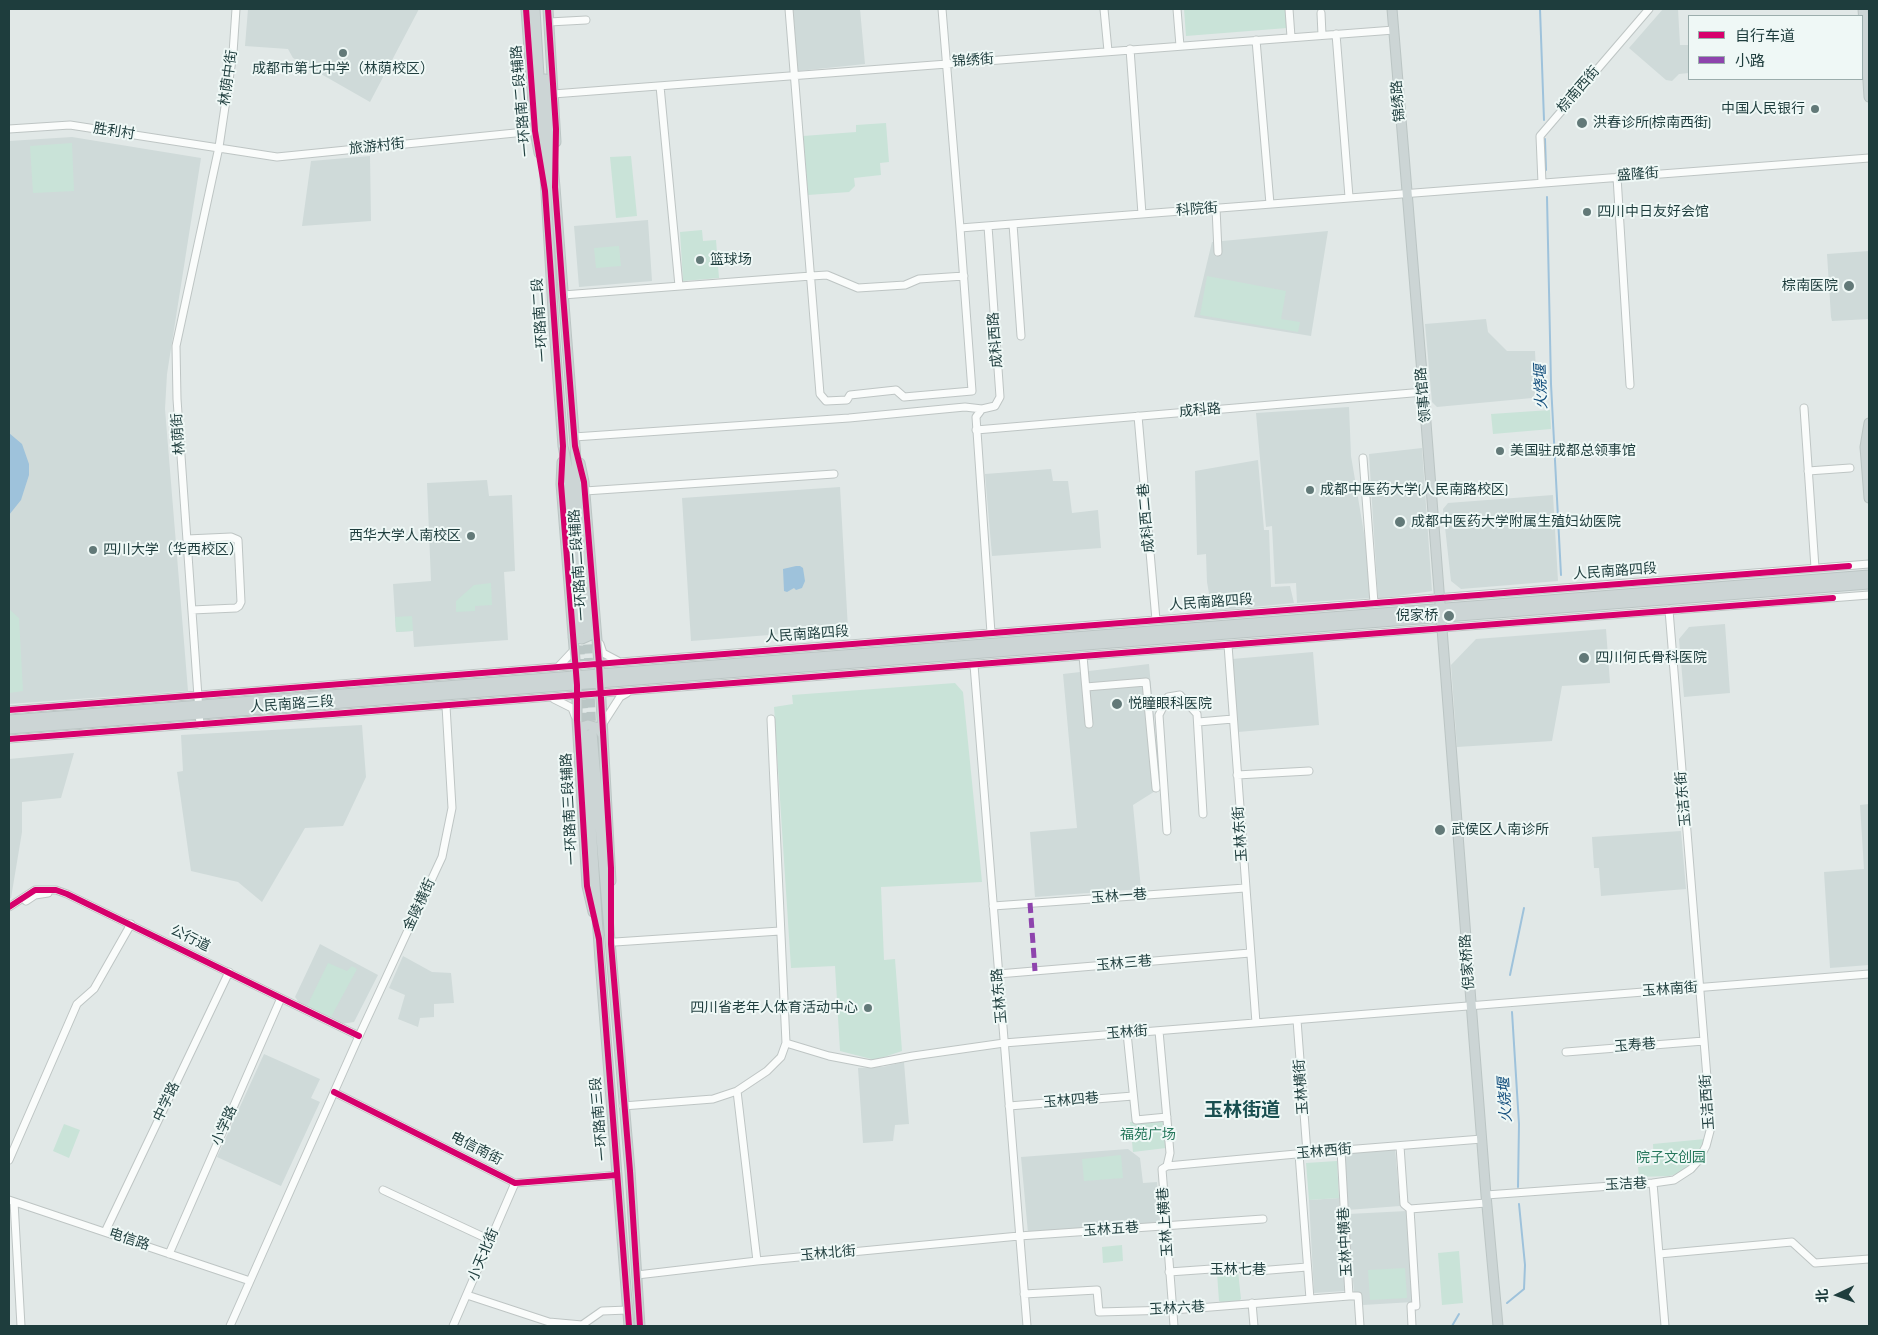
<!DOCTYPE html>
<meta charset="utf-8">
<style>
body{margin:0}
#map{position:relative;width:1878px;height:1335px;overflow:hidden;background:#e1e8e7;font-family:"Sofia Sans Condensed","Noto Sans SC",sans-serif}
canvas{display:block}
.frame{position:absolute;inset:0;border:10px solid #1e3d3d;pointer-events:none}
.legend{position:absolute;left:1688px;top:15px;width:175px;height:65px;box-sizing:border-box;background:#eff8f6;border:1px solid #9badac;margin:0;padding:6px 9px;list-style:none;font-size:15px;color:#1e3d3d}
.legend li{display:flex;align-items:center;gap:10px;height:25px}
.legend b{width:25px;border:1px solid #9badac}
.north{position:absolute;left:1813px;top:1270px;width:50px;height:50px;-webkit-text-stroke:4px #eff8f6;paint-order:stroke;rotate:267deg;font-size:14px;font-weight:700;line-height:20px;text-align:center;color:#1e3d3d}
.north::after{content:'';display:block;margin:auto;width:18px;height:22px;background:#1e3d3d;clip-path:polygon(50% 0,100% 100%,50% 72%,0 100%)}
</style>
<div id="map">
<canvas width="1878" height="1335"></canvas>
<div class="frame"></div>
<ul class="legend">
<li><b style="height:6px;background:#d6006c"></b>自行车道</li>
<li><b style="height:6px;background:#8e44ad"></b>小路</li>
</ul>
<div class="north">北</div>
</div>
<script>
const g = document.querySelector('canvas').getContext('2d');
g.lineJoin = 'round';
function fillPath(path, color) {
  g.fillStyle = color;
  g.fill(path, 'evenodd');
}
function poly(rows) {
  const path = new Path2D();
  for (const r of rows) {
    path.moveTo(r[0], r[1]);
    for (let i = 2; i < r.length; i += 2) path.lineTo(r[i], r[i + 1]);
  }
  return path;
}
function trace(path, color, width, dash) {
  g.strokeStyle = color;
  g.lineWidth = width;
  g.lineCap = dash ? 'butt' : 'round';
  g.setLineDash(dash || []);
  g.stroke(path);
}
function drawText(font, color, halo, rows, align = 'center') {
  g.font = font + ' "Sofia Sans Condensed","Noto Sans SC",sans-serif';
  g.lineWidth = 4;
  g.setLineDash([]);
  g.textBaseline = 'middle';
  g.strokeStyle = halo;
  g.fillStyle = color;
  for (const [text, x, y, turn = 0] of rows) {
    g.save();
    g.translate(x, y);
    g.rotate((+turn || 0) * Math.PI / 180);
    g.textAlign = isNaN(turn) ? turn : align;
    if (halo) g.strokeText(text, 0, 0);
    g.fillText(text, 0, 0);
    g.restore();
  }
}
const built = poly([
 [248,9,419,9,370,102,293,58,288,49,245,46],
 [793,9,860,9,865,64,798,71],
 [1663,9,1678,9,1680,45,1689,45,1689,73,1679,74,1672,81,1666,80,1629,48],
 [72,137,201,158,167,374,165,409,188,691,9,704,9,141],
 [370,156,371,221,302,226,311,161],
 [648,220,652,281,579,287,574,226],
 [1328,231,1311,336,1194,317,1212,242],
 [1869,251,1869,319,1832,321,1831,317,1827,254],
 [1486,319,1488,332,1507,351,1535,351,1537,392,1532,398,1437,407,1432,402,1425,324],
 [1349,407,1351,456,1366,545,1370,598,1297,603,1296,583,1275,584,1272,526,1266,527,1256,413],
 [1422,448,1432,591,1378,599,1369,454],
 [1258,460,1264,530,1269,530,1271,587,1290,586,1294,603,1212,611,1207,582,1206,554,1197,555,1195,471],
 [1051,469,1053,481,1068,481,1072,513,1098,510,1101,548,992,556,985,474],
 [487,480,489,496,512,495,515,571,504,572,508,640,414,647,413,631,396,632,393,584,431,581,427,483],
 [840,487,848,629,691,641,682,498],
 [1553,495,1558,581,1461,589,1451,581,1443,509,1448,503],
 [1725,624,1730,693,1684,697,1679,639,1689,627],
 [1606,629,1610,683,1562,686,1552,741,1457,747,1451,665,1476,639],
 [1313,652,1319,725,1238,732,1232,659],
 [1149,664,1160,788,1133,805,1141,889,1035,897,1030,832,1077,828,1063,674],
 [362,725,366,777,343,826,305,828,262,902,238,882,191,871,177,772,183,771,181,735],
 [74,753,61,798,22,802,22,832,11,898,9,899,9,759],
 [1869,804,1869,965,1830,968,1824,872,1864,869,1860,805],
 [1681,831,1686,889,1601,896,1599,868,1594,868,1592,837],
 [320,944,378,975,354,1022,341,1024,301,1005,295,997],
 [403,956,432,972,451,973,454,1003,434,1004,434,1017,420,1018,418,1027,398,1019,405,995,389,988],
 [264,1054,320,1079,311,1098,320,1102,281,1186,217,1157],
 [904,1062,909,1124,895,1125,893,1141,863,1143,858,1068,883,1067],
 [1395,1148,1400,1206,1347,1210,1343,1153],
 [1128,1149,1140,1158,1143,1183,1157,1182,1160,1223,1028,1233,1021,1157],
 [1339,1198,1345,1291,1314,1293,1309,1200],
 [1407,1211,1413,1302,1363,1305,1361,1294,1354,1293,1348,1214]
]);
const green = poly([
 [1184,9,1286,9,1287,28,1186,36],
 [886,123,889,162,880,163,881,175,854,178,855,186,849,192,808,195,803,136,856,132,856,125],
 [72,143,74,191,33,193,30,146],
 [631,156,637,216,616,218,610,157],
 [702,230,703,241,716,240,719,278,683,281,680,232],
 [619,246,621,266,596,268,594,248],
 [1207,276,1286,291,1281,319,1300,322,1298,332,1200,315],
 [1550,410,1551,429,1493,434,1491,414],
 [491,583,492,605,475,606,475,611,456,612,456,601,474,585],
 [9,609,19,618,23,691,9,693],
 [412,616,413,631,396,632,395,617],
 [955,683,963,692,982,882,881,887,884,960,895,959,902,1051,875,1060,840,1051,835,966,791,968,774,707,793,704,792,695],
 [328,963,347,971,352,966,357,969,331,1017,307,1006],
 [1163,1119,1166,1148,1133,1152,1130,1122],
 [64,1124,80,1130,69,1158,53,1151],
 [1705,1139,1698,1157,1684,1172,1669,1176,1639,1177,1638,1167,1654,1165,1653,1144],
 [1121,1155,1123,1178,1084,1181,1082,1159],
 [1337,1161,1339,1198,1309,1200,1306,1163],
 [1122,1245,1123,1261,1103,1263,1102,1247],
 [1459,1251,1463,1303,1442,1305,1438,1253],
 [1405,1268,1407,1298,1370,1300,1368,1270],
 [1235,1269,1238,1271,1241,1299,1238,1302,1222,1303,1219,1301,1217,1273,1219,1270]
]);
const water = poly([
 [9,433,22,444,29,464,29,475,21,500,9,515],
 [796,566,800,566,803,568,805,581,802,588,796,590,794,588,787,592,784,591,783,569]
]);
const stream = poly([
 [1540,9,1544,120],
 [1545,139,1546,170],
 [1547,197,1551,384,1561,575],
 [1510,975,1524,908],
 [1512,1012,1519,1124,1518,1187],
 [1507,1303,1524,1289,1525,1265,1519,1204],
 [1452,1326,1459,1314]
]);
const majorTunnel = poly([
 [587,631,592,733],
 [579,632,585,732]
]);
const minor = poly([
 [789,9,820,394,826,401,847,400,850,395,896,390,904,397,972,391,960,228],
 [942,9,960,228,1869,158],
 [1104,9,1108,51],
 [1177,9,1180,46],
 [1289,9,1291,37],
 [1321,13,1322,35],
 [549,22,586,20],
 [1336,34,1349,197],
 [1256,40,1270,204],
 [1130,49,1142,214],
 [660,86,679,286],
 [553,94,1394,30],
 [9,129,70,125,277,157,535,131],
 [1617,177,1630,385],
 [1542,183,1540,136,1649,9],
 [1216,208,1218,252],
 [1013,224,1021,336],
 [988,226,1000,397,995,406,982,409,976,417,991,633],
 [563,295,811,276,827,275,858,288,905,285,919,279,964,276],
 [1804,408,1815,568],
 [1138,416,1156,620],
 [976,430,1424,392],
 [574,437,849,418,965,407,982,409],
 [1363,458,1374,603],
 [1808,471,1850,468],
 [585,491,834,474],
 [187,539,231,537,238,540,241,602,239,606,236,608,192,610],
 [600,644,603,653,618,661],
 [1228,645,1256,1023],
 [1083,656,1089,724],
 [974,665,1027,1326],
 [558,667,574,650],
 [1086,687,1146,682,1156,788],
 [554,699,572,708,575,716],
 [9,710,1869,564],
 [1198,722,1233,719],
 [200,725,177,399,176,346,219,147,233,53,236,9],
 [602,725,620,697,627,693],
 [9,739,1869,595],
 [1237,775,1309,771],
 [1167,831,1159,715,1168,697,1180,695,1197,714,1203,814],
 [26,901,35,895,48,893],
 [993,906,1245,888],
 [9,907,35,890,56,890,67,894,359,1036],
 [615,942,780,931],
 [998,974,1250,953],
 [1297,1020,1307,1153],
 [1159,1031,1170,1153,1167,1166,1162,1169,1174,1326],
 [1127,1033,1136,1120,1167,1117],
 [786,1043,829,1056,871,1064,913,1056,1004,1043,1869,974],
 [1566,1052,1704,1041],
 [737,1091,757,1261],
 [334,1092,515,1183,617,1175],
 [623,1106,713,1099,737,1091,767,1071,781,1057,786,1043,771,719],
 [1009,1106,1133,1096],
 [1400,1146,1404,1204,1410,1209,1416,1306,1411,1306,1412,1326],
 [1341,1150,1349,1296,1358,1296,1360,1326],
 [1299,1154,1310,1299],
 [9,1160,77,1004,94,989,131,924],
 [1167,1166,1307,1153,1482,1139],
 [1653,1183,1674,1180,1691,1169,1698,1161,1706,1146,1711,1127,1669,610],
 [383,1190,490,1240],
 [1486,1195,1653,1183,1665,1326],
 [9,1200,250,1281],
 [14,1202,21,1326],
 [1410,1209,1486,1203],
 [105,1232,229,972],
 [169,1254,281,998],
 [1659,1254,1792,1242,1815,1263,1869,1259],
 [1169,1272,1240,1267,1245,1272,1307,1267],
 [637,1275,757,1261,1019,1236,1263,1219],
 [1024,1294,1097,1290,1099,1312,1173,1310,1349,1296],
 [467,1295,549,1322,582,1325,602,1311,628,1310],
 [1252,1303,1254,1326],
 [230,1326,359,1036,442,857,452,808,446,706],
 [453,1326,515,1183]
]);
const major = poly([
 [526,9,535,131,539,153],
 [535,9,554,327,563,446,569,476,579,632],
 [548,9,556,142],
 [1392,9,1425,410,1486,1195,1498,1326],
 [1863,9,1869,97],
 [545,79,555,187,575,446,587,631],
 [1869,423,1865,447,1869,498],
 [562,462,561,484,577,685,577,720,587,886,593,912],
 [580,463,584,482,599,664,611,881],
 [573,637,582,639,591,635,594,631],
 [9,720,1869,575],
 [9,729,1869,584],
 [592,733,630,1171,640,1326],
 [578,734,579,728,588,725,599,728,602,734],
 [585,734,600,961,629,1326]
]);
const quiet = poly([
 [1030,903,1035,971]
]);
const cycleway = poly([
 [526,9,535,131,545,191,563,446,561,484,577,685,577,720,587,886,599,939,629,1326],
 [548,9,556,129,555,187,563,295,575,446,584,482,599,664,611,868,611,944,630,1171,640,1326],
 [9,710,1849,566],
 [9,739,1833,598],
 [9,907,35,890,56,890,67,894,359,1036],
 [334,1092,515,1183,617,1175]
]);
const markers = [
 [343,53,5,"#627978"],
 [1815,109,5,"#627978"],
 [1582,123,6,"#627978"],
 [1587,212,5,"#627978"],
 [700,260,5,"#627978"],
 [1849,286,6,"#627978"],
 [1500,451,5,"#627978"],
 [1310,490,5,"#627978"],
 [1400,522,6,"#627978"],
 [471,536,5,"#627978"],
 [93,550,5,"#627978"],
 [1449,616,6,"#627978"],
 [1584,658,6,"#627978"],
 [1117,704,6,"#627978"],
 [1440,830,6,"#627978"],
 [868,1008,5,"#627978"]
];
const streetNames = [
 ["锦绣街",973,61,-4],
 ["林荫中街",229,78,-82],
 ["棕南西街",1579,90,-49],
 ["一环路南二段辅路",522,101,-95],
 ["锦绣路",1399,101,-95],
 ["胜利村",114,132,9],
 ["旅游村街",377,147,-6],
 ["盛隆街",1638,175,-4],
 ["科院街",1197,210,-4],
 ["一环路南二段",541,320,-94],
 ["成科西路",996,340,-94],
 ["领事馆路",1424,395,-95],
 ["成科路",1200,411,-5],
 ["林荫街",179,434,-94],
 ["成科西二巷",1147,518,-95],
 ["一环路南二段辅路",579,565,-94],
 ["人民南路四段",1615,572,-4],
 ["人民南路四段",1211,603,-4],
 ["人民南路四段",807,635,-4],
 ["人民南路三段",292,705,-4],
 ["玉洁东街",1684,799,-95],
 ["一环路南三段辅路",570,809,-93],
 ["玉林东街",1241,834,-94],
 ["玉林一巷",1119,897,-4],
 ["金陵横街",420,905,-65],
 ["公行道",190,939,26],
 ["倪家桥路",1468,962,-94],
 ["玉林三巷",1124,964,-5],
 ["玉林南街",1670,990,-4],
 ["玉林东路",1000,996,-95],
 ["玉林街",1127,1033,-5],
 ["玉寿巷",1635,1046,-5],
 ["玉林横街",1302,1087,-94],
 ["玉林四巷",1071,1101,-5],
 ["中学路",167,1102,-65],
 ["玉洁西街",1708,1102,-94],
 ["一环路南三段",600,1119,-95],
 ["小学路",225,1126,-66],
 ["电信南街",476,1149,27],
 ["玉林西街",1324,1152,-5],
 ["玉洁巷",1626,1185,-3],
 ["玉林上横巷",1166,1222,-94],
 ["玉林五巷",1111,1230,-4],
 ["电信路",129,1240,18],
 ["玉林中横巷",1346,1242,-93],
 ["玉林北街",828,1254,-5],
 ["小天北街",484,1255,-67],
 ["玉林七巷",1238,1270],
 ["玉林六巷",1177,1309,-3]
];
const poiNames = [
 ["成都市第七中学（林荫校区）",343,69,"center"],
 ["中国人民银行",1805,109,"right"],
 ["洪春诊所(棕南西街)",1593,123],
 ["四川中日友好会馆",1597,212],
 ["篮球场",710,260],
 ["棕南医院",1838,286,"right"],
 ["美国驻成都总领事馆",1510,451],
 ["成都中医药大学(人民南路校区)",1320,490],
 ["成都中医药大学附属生殖妇幼医院",1411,522],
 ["西华大学人南校区",461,536,"right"],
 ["四川大学（华西校区）",103,550],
 ["倪家桥",1438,616,"right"],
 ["四川何氏骨科医院",1595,658],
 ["悦瞳眼科医院",1128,704],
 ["武侯区人南诊所",1451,830],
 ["四川省老年人体育活动中心",858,1008,"right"]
];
const parkNames = [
 ["福苑广场",1148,1135],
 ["院子文创园",1671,1158]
];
const waterNames = [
 ["火烧堰",1542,387,-92],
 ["火烧堰",1506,1100,-93]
];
const districtNames = [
 ["玉林街道",1242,1111]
];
fillPath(built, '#cfdad9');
fillPath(green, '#c9e3d8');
fillPath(water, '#9ec2db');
trace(stream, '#9ec2db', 2);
trace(majorTunnel, '#bac6c5', 9, [9, 4.5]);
trace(minor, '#bec5c4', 9);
trace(major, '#bbc5c4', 11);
trace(minor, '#fafcfb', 7);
trace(major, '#ccd5d5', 9);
trace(quiet, '#8e44ad', 5, [10, 5]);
trace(cycleway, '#d6006c', 6);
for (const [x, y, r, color] of markers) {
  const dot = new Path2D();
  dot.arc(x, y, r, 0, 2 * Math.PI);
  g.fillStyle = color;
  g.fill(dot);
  trace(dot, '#eff8f6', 2);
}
drawText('14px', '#1e3d3d', '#eff8f6', streetNames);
drawText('14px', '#1e3d3d', '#eff8f6', poiNames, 'left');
drawText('14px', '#25775b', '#eff8f6', parkNames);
drawText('italic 15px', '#144f7d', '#eff8f6', waterNames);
drawText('bold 19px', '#194f50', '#eff8f6', districtNames);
</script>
